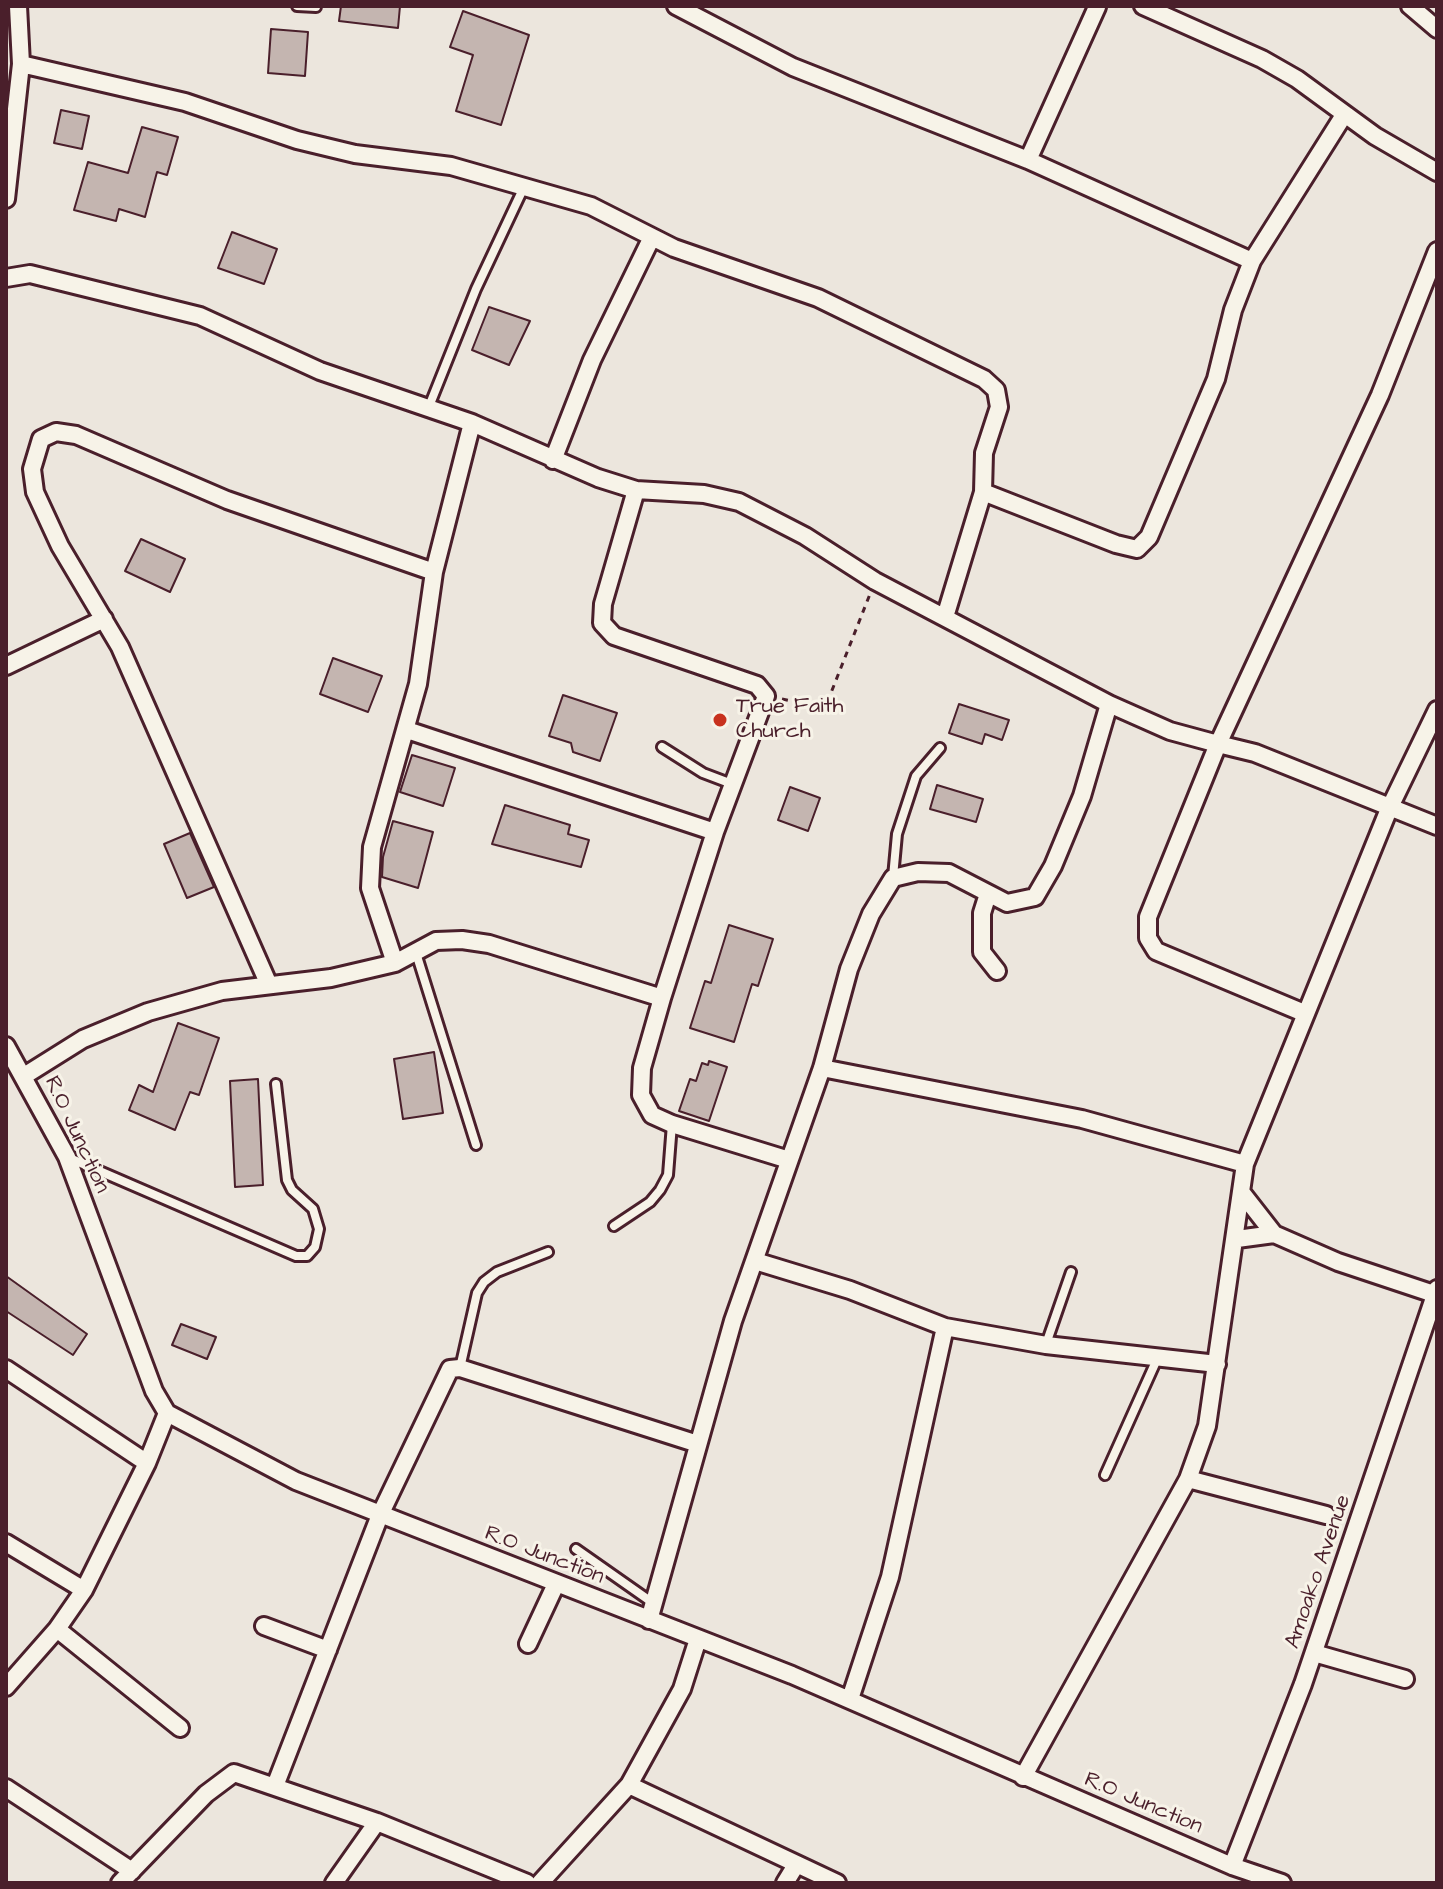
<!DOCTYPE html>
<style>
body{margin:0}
#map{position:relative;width:1443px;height:1889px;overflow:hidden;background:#ece6dd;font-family:"Architects Daughter",sans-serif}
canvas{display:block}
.frame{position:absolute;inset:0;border:8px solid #4a1f2b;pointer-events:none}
</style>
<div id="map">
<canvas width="1443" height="1889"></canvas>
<div class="frame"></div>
</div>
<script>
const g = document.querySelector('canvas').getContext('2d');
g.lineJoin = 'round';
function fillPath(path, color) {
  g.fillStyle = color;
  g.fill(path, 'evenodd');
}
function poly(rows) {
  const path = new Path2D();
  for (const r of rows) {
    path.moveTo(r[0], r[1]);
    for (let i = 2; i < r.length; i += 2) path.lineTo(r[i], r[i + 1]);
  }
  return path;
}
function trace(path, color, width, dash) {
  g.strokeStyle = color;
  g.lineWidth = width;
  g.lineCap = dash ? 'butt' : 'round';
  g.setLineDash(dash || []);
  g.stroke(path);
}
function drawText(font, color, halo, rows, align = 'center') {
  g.font = font + ' "Architects Daughter",sans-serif';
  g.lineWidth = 6;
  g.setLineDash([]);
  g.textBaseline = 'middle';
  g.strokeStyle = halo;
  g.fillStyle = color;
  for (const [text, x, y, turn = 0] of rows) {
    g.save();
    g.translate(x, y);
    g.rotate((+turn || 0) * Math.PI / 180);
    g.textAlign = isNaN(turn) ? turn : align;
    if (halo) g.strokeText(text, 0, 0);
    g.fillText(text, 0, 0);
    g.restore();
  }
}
const building = poly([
 [341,6,400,6,398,28,339,21,341,6],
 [463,11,529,35,501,125,456,111,473,55,450,47,463,11],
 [271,29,308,32,305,76,268,73,271,29],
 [61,110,89,116,82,149,54,143,61,110],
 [142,127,178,137,167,175,157,172,145,217,119,209,116,221,74,210,88,162,128,173,142,127],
 [232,232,277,249,264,284,218,268,232,232],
 [489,307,530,321,509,365,472,350,489,307],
 [141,539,185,559,170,592,125,571,141,539],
 [333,658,382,676,368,712,320,694,333,658],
 [563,695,617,713,600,761,573,752,571,743,549,736,563,695],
 [959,704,1009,720,1002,740,985,734,982,744,949,733,959,704],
 [412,755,455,768,443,806,400,792,412,755],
 [937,785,983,799,976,822,930,809,937,785],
 [790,787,820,798,808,831,778,820,790,787],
 [505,805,570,825,568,834,589,840,581,867,492,844,505,805],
 [393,821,433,832,418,888,382,877,383,857,393,821],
 [190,833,214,887,187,898,164,844,190,833],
 [729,925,773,939,758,986,752,984,734,1042,690,1028,705,981,711,983,729,925],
 [178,1023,219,1038,199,1095,190,1092,175,1130,129,1110,139,1085,153,1092,178,1023],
 [434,1052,443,1113,403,1119,394,1059,434,1052],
 [709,1061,727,1067,709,1121,679,1111,690,1079,696,1081,702,1063,708,1065,709,1061],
 [258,1079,263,1185,235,1187,230,1081,258,1079],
 [6,1276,87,1334,73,1355,6,1311,6,1276],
 [181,1324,216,1337,207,1359,172,1345,181,1324]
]);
const path = poly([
 [782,699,820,707,827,703,870,594]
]);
const service = poly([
 [297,6,316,7],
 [428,409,476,289,524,187],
 [662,747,703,773,732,784],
 [893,877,897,834,916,776,940,748],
 [416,953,476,1145],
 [67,1157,296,1256,307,1256,315,1247,319,1229,313,1209,292,1190,287,1180,276,1084],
 [614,1226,650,1202,660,1190,668,1175,672,1124],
 [1046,1344,1071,1272],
 [460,1368,477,1293,484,1282,497,1272,548,1252],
 [1105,1475,1158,1357],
 [576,1549,653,1603]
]);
const minor = poly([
 [18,6,21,64,185,102,297,140,355,154,451,166,591,206,674,248,818,298,984,379,996,390,999,407,984,453,983,492,945,617],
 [676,6,793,67,1028,160,1252,261],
 [1143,6,1262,59,1297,79,1375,136,1437,172],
 [1410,6,1437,29],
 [1028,160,1097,7],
 [6,199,21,64],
 [1437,251,1380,395,1218,744,1255,753,1437,826],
 [6,278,30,274,200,316,320,371,472,423,598,478,636,490,704,494,739,502,805,536,875,581,1109,704,1170,731,1218,744,1148,917,1148,938,1156,951,1304,1013],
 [553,460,592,360,652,237],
 [636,490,603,604,602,623,614,636,757,685,766,696,715,832,662,998,642,1068,641,1095,652,1115,672,1124,789,1160],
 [983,492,1116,544,1137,549,1149,537,1216,379,1233,310,1252,261,1344,115],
 [6,666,104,619],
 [407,730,715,832],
 [988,894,982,913,982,952,997,971],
 [395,963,370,888,372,847,418,684,434,572,472,423],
 [269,985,120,647,60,546,35,492,32,469,41,439,56,432,76,435,227,500,434,572],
 [6,1046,67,1157,154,1391,167,1413,296,1481,792,1675,1232,1866,1282,1883],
 [822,1068,1082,1119,1245,1164],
 [24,1076,83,1039,148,1012,222,991,331,978,395,963,436,941,462,940,489,944,662,998],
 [1242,1193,1274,1234],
 [1237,1239,1274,1234,1338,1262,1437,1295],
 [755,1261,850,1290,945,1327,1046,1345,1217,1364],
 [6,1369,147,1463],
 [1188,1479,1326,1515],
 [6,1543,84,1590],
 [649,1620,733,1321,822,1068,849,969,871,914,893,878,918,872,949,873,1007,903,1035,897,1053,866,1082,796,1109,704],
 [264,1626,328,1650],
 [57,1629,180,1728],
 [528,1644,556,1584],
 [1314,1653,1405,1679],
 [6,1687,57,1629,84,1590,147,1463,167,1413],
 [850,1699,890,1577,945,1327],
 [1023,1777,1188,1479,1207,1426,1245,1164,1389,809,1437,710],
 [629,1785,837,1883],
 [275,1786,380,1515,450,1369,460,1368,698,1444],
 [6,1788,132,1871],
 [1232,1866,1303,1684,1437,1289],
 [120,1883,206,1794,234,1773,377,1822,527,1883],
 [334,1883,377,1822],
 [540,1883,629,1785,682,1689,698,1639],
 [785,1883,796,1865]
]);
const markers = [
 [720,720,8,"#c8321e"]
];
const poiNames = [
 ["True Faith",736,707],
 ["Church",736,732]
];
const streetNames = [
 ["R.O Junction",76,1135,65],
 ["R.O Junction",544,1556,21],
 ["Amoako Avenue",1319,1572,-71],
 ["R.O Junction",1143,1804,23]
];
fillPath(building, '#c4b5b0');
trace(building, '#4a1f2b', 2);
trace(service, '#4a1f2b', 14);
trace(minor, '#4a1f2b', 22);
trace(path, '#4a1f2b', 3, [6, 6]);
trace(service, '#f7f3e8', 8);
trace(minor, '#f7f3e8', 16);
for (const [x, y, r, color] of markers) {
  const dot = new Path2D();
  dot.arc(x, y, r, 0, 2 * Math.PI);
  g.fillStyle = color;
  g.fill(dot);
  trace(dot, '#f7f3e8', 3);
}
drawText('22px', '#4a1f2b', '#f7f3e8', poiNames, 'left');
drawText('22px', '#4a1f2b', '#f7f3e8', streetNames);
</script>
